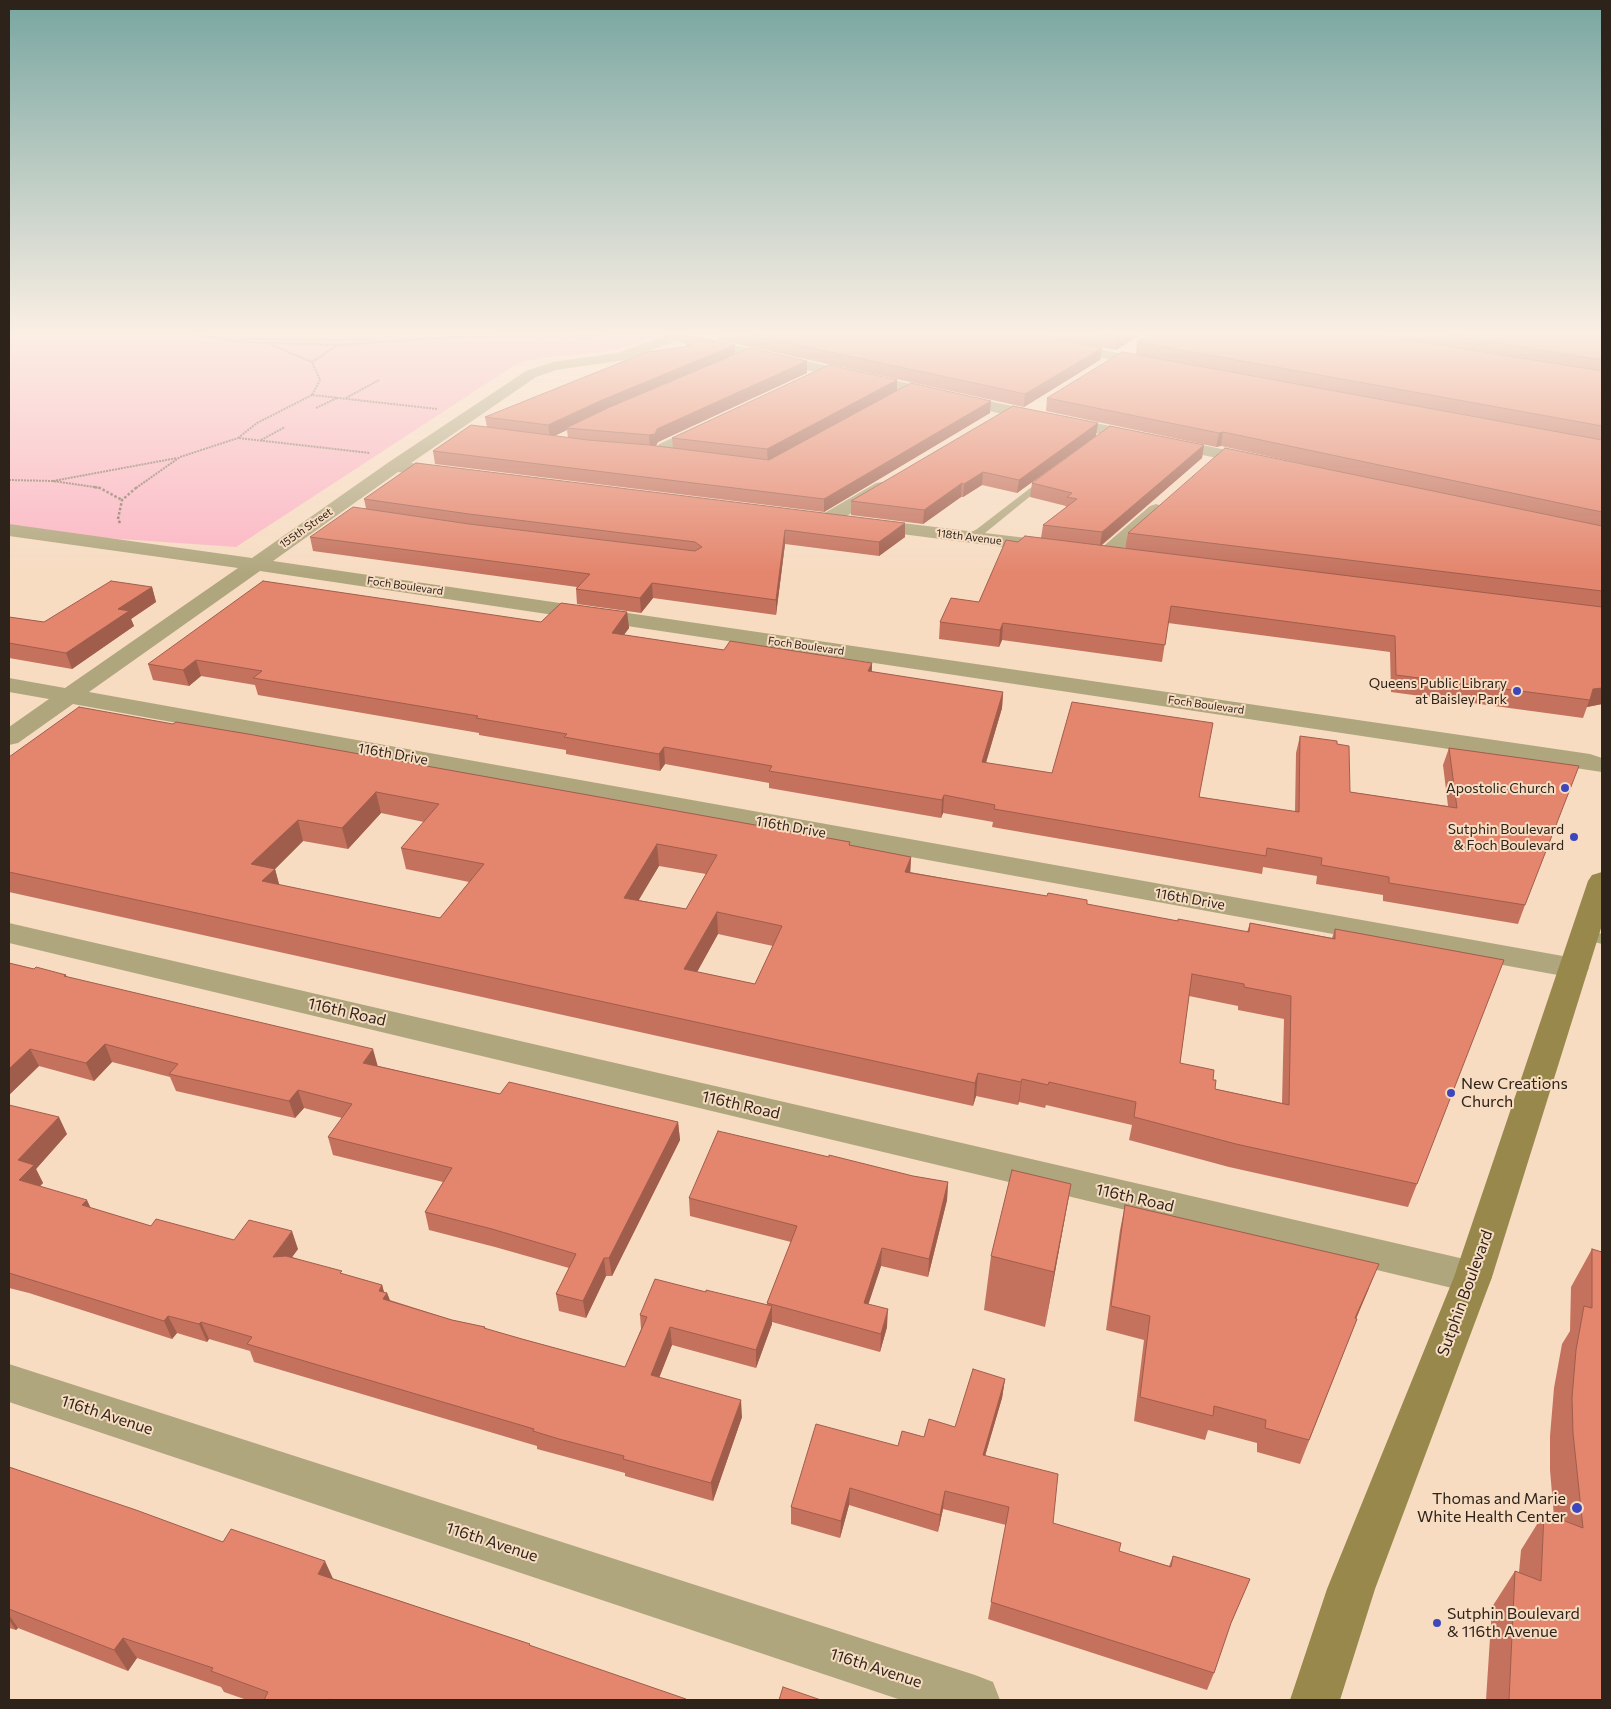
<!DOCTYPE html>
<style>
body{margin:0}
#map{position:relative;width:1611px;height:1709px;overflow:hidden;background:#f7dcc2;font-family:Commissioner,sans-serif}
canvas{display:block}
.frame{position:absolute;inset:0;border:10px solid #2d231a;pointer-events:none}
</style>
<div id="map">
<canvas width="1611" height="1709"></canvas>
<div class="frame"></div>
</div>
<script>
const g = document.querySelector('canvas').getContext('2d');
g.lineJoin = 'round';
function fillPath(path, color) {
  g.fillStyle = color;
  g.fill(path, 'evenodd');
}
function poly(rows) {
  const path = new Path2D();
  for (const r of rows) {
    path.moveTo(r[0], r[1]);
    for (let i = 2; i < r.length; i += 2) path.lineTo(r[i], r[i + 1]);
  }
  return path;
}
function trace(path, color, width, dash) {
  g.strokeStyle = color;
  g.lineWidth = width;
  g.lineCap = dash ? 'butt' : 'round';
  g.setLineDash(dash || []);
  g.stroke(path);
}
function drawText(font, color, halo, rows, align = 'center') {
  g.font = font + ' Commissioner,sans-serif';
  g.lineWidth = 4;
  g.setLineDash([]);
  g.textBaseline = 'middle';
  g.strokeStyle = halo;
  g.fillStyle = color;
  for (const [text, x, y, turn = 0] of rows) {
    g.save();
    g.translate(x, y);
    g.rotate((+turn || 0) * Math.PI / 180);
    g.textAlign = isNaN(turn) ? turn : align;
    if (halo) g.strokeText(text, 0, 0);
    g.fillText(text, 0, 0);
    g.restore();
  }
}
const green = poly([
 [9,335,660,335,612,351,541,358,518,363,236,547,91,537,9,525]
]);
const pathFar1 = poly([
 [197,335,236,341],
 [575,336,604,335],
 [234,341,251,339,372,340,375,342],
 [242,342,336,345],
 [269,344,312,362],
 [312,395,257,423,238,438,370,453],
 [346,398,379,380],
 [316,408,337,398],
 [437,409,312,395,320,380,312,362,338,345,453,337,574,336,582,340],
 [261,440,285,427],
 [9,480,53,481,101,488],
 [53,481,177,458],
 [136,488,180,457,238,438]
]);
const path = poly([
 [94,487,100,488,122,500],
 [120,523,118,519,122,500,137,487]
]);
const lane = poly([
 [1046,476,1049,477,1049,481,985,533,974,539,966,539,965,537,966,535,977,529,1046,476],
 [1585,929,1602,934,1602,944,1579,938,1577,934,1579,930,1585,929]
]);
const street = poly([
 [667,335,687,335,998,403,1256,456,1262,457,1265,461,1262,465,1256,466,998,413,676,341,625,360,556,370,536,377,411,463,451,468,454,472,451,476,445,477,398,472,273,561,1590,754,1602,758,1602,772,260,571,89,692,1574,958,1585,961,1589,968,1585,975,1574,978,73,704,18,743,9,745,9,727,49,699,9,692,9,678,65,688,238,568,9,536,9,524,252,558,389,462,526,371,553,362,617,353,667,335],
 [994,335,1023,335,1151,359,1156,360,1158,363,1156,366,1151,367,1001,339,994,335],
 [706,423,712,425,714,428,712,431,671,452,659,452,657,448,659,444,706,423],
 [882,482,888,483,891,487,888,491,835,523,828,525,821,523,819,519,821,515,876,483,882,482],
 [1156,504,1162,506,1165,510,1162,514,1113,558,1106,560,1099,558,1096,554,1099,550,1150,506,1156,504],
 [869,519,1043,540,1050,542,1053,546,1050,550,1043,552,862,529,860,525,862,521,869,519],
 [9,923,1473,1261,1487,1265,1492,1277,1487,1289,1473,1293,9,943,9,923],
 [9,1364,975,1675,993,1682,1000,1700,901,1700,9,1402,9,1364]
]);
const secondary = poly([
 [1602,872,1602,925,1492,1277,1375,1589,1340,1700,1290,1700,1327,1589,1454,1277,1588,881,1592,875,1602,872]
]);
const wall = poly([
 [718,335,1140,335,1116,350,1082,344,1102,348,1100,360,1024,407,718,340],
 [1147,335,1602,335,1602,704,1587,707,1583,718,1391,692,1390,652,1168,623,1162,662,1002,640,999,647,939,639,940,622,979,602,1018,542,1041,538,1043,525,1065,508,1066,506,1030,497,1032,483,1204,445,1202,458,1101,546,1125,549,1128,533,1317,467,1221,446,1216,447,1046,411,1047,398,1136,354,1137,342],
 [686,342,735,354,807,361,807,373,658,442,656,446,673,448,672,438,897,380,897,391,990,413,824,512,435,464,433,451,487,427,485,417,686,347],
 [567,430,568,438,554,436],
 [1096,436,1017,493,982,485,963,497,961,497,923,524,851,515,851,501],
 [364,499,905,537,879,556,785,544,776,615,653,598,641,613,577,604,576,589,577,587,313,551,310,537,366,508],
 [152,587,156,602,131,619,134,626,72,669,9,658,9,617,44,622],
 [627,612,629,628,624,635,724,650,872,663,872,672,1003,692,1002,708,986,763,1295,812,1296,753,1300,736,1337,744,1350,792,1448,806,1443,765,1449,748,1525,905,1518,924,1383,901,1383,895,1316,884,1317,876,1263,867,1262,874,992,827,993,822,943,813,941,818,769,788,769,783,665,764,660,771,566,754,566,750,479,735,479,733,258,695,255,685,201,676,189,686,153,680,148,664,541,622],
 [173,724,850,842,850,845,911,857,910,872,1177,921,1247,932,1250,923,1332,938,1335,929,1417,1184,1408,1207,1229,1167,1129,1140,1132,1125,1046,1105,1045,1108,1019,1102,1018,1105,976,1096,973,1106,9,892,9,757],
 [381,813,424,822,401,848,406,869,469,882,440,918,279,885,275,869,303,841,348,849],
 [659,866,706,874,686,909,638,900],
 [718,934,773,946,755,984,697,972],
 [1189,996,1238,1006,1238,1010,1284,1019,1282,1103,1215,1089,1180,1063],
 [9,963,34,969,66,975,67,977,378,1066,500,1094,678,1122,680,1140,612,1276,606,1276,586,1318,559,1311,556,1294,569,1268,495,1247,429,1230,425,1212,443,1182,333,1155,328,1137,342,1118,304,1108,295,1118,176,1091,170,1077,112,1062,94,1081,39,1066,9,1095],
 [9,1105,67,1134,36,1169,43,1183,40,1186,91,1208,151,1226,234,1240,298,1249,292,1257,343,1274,382,1285,384,1292,387,1293,390,1300,452,1320,485,1327,486,1329,522,1339,625,1367,641,1329,640,1315,706,1292,767,1305,767,1303,791,1242,690,1216,689,1198,913,1176,948,1182,947,1200,928,1277,881,1266,868,1304,887,1327,880,1352,772,1322,772,1324,756,1368,672,1345,659,1378,742,1417,713,1501,625,1476,625,1473,563,1456,537,1449,537,1446,254,1362,250,1351,209,1339,207,1342,177,1333,172,1339,29,1293,9,1288],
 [1071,1184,1045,1327,984,1310,991,1256],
 [1125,1205,1369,1288,1356,1319,1357,1319,1300,1464,1257,1452,1257,1443,1208,1430,1205,1440,1134,1421,1144,1340,1106,1330,1120,1230],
 [1592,1249,1602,1700,1486,1700,1492,1607,1515,1571,1519,1572,1521,1550,1544,1513,1554,1517,1550,1470,1550,1436,1554,1388,1562,1344,1570,1331,1571,1287],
 [1005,1379,1002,1398,985,1456,1053,1523,1119,1551,1169,1566,1173,1556,1250,1579,1229,1628,1214,1673,1207,1690,988,1619,1006,1525,943,1509,938,1532,849,1505,840,1538,791,1524,791,1507,898,1446,955,1427],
 [9,1467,223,1542,530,1644,530,1646,686,1699,686,1700,247,1700,224,1692,221,1687,137,1658,128,1671,18,1628,16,1630,9,1628]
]);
const shadedWall = poly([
 [1122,335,1140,335,1116,350,1117,338],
 [735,345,735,356,566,428,567,430,550,438,548,425,602,400],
 [1102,348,1100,360,1024,407,1025,394],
 [807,361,807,373,658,442,655,447,650,448,649,435,657,429],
 [897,380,897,392,768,463,767,449],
 [991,401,990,413,824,512,824,499],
 [1098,423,1096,436,1017,493,1019,480],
 [1223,432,1221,446,1216,447,1219,433],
 [1204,445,1202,458,1100,546,1102,532],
 [983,472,982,485,963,497,964,484],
 [962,483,961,497,923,524,924,510],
 [905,523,905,537,879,556,879,542],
 [785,530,785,544,776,615,776,600],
 [652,583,653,598,641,613,640,598],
 [152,587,156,602,131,619,134,626,72,669,66,653,118,609],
 [627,612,629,628,613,649,612,633],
 [1003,623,1002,640,999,647,1000,630],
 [196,660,201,676,189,686,183,670],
 [872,663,871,680,868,671],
 [1602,688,1602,704,1587,707,1593,689],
 [1003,692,1002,708,981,779,982,762],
 [664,747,665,764,660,771,659,754],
 [376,792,381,813,348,849,342,828],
 [944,795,943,813,941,818,942,800],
 [298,820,303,841,275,869,281,891,269,903,251,864],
 [657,844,659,866,627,920,624,898],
 [911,857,910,878,905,872],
 [717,912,718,934,686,992,684,969],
 [105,1044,112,1062,94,1081,86,1063],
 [30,1049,39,1066,9,1095,9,1069],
 [373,1049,378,1067,363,1063],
 [978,1073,976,1096,973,1106,975,1083],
 [1022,1079,1019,1102,1018,1105,1021,1082],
 [298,1090,304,1108,295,1118,289,1101],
 [59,1117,67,1134,36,1169,43,1183,28,1198,19,1180,18,1160],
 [678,1122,680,1140,612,1276,609,1258],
 [948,1182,947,1200,928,1277,929,1259],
 [1071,1184,1045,1327,1054,1272],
 [87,1200,95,1217,82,1205],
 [292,1231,298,1249,279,1275,273,1257],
 [882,1248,881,1266,863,1321,864,1303],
 [604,1258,606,1276,586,1318,583,1301],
 [1379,1264,1369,1288,1346,1342,1355,1318],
 [382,1285,385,1296,387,1293,393,1310,389,1316,379,1291],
 [772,1306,772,1324,756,1368,756,1350],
 [888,1309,887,1327,880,1352,881,1334],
 [168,1316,177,1333,172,1339,164,1321],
 [201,1322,209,1339,207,1342,199,1324],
 [670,1327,672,1345,653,1393,651,1375],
 [1005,1379,1002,1398,980,1473,983,1455],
 [741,1400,742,1417,713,1501,711,1483],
 [850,1488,849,1505,840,1538,841,1521],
 [945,1491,943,1509,938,1532,940,1515],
 [325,1561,335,1583,318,1574],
 [9,1615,18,1628,16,1630,9,1620],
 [123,1638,137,1658,128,1671,114,1650]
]);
const building = poly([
 [751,335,1035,335,1102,348,1025,394,751,335],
 [1101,335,1122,335,1117,338,1101,335],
 [1147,335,1377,335,1602,371,1602,426,1137,342,1147,335],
 [1449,335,1602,335,1602,360,1449,335],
 [698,337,735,345,602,400,548,425,485,417,647,352,691,346,686,342,698,337],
 [750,348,807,361,657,429,655,434,649,435,566,428,610,407,750,348],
 [1122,352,1602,440,1602,512,1223,432,1219,433,1047,398,1122,352],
 [829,365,897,380,767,449,672,438,829,365],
 [911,383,991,401,824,499,433,451,471,425,588,440,649,445,769,460,911,383],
 [1013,406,1098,423,1019,480,983,472,964,484,962,483,924,510,851,501,1013,406],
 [1110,426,1204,445,1102,532,1043,525,1077,499,1067,497,1072,493,1032,483,1110,426],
 [1225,448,1602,526,1602,591,1128,533,1225,448],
 [416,463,905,523,879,542,785,530,776,600,652,583,640,598,576,589,590,574,310,537,353,507,469,524,695,551,702,547,695,542,469,514,364,499,416,463],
 [1025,536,1602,607,1602,688,1593,689,1590,700,1396,675,1395,636,1171,606,1165,645,1003,623,1000,630,940,622,951,598,979,602,1006,540,1018,542,1025,536],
 [111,581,152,587,118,609,129,611,66,653,9,643,9,617,44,622,111,581],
 [263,581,541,622,561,603,627,612,612,633,724,650,730,641,872,663,868,671,1003,692,982,762,1052,773,1072,702,1213,723,1199,797,1299,812,1300,736,1337,741,1337,744,1349,746,1350,792,1457,808,1449,748,1579,766,1525,905,1389,883,1389,877,1321,865,1322,858,1267,848,1266,856,1224,849,994,809,995,805,944,795,942,800,769,771,772,766,664,747,659,754,564,737,567,734,476,718,478,716,253,678,262,671,196,660,183,670,148,664,263,581],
 [79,707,173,724,176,722,248,734,850,842,849,845,911,857,905,872,1047,896,1048,893,1087,900,1087,904,1178,921,1178,919,1249,932,1250,923,1335,939,1335,929,1504,960,1417,1184,1236,1144,1134,1117,1136,1102,1049,1082,1048,1085,1022,1079,1021,1082,978,1073,975,1083,9,872,9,757,79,707],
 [376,792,439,804,401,848,484,864,440,918,262,881,275,869,251,864,298,820,342,828,376,792],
 [657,844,717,855,686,909,624,898,657,844],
 [717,912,782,926,755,984,684,969,717,912],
 [1192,974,1244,984,1244,987,1291,996,1289,1105,1215,1089,1216,1080,1213,1080,1214,1070,1180,1063,1192,974],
 [9,963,34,969,36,967,66,975,64,976,373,1049,363,1063,500,1094,509,1082,678,1122,609,1258,604,1258,583,1301,556,1294,576,1254,492,1229,425,1212,452,1168,328,1137,352,1104,298,1090,289,1101,169,1074,178,1064,105,1044,86,1063,30,1049,9,1069,9,963],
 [9,1105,59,1117,18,1160,34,1165,19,1180,87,1200,82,1205,151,1226,156,1219,234,1240,249,1220,292,1231,273,1257,286,1256,342,1271,340,1273,382,1285,379,1291,387,1293,383,1299,452,1320,485,1327,484,1328,522,1339,625,1367,647,1317,640,1315,655,1279,706,1292,706,1290,772,1306,756,1350,670,1327,651,1375,741,1400,711,1483,623,1459,624,1456,559,1439,533,1431,534,1429,247,1344,252,1337,201,1322,199,1324,168,1316,164,1321,9,1273,9,1105],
 [718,1131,829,1157,829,1155,913,1176,948,1182,929,1259,882,1248,864,1303,888,1309,881,1334,767,1303,797,1226,689,1198,718,1131],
 [1012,1170,1071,1184,1054,1272,991,1256,1012,1170],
 [1125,1205,1379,1264,1355,1318,1357,1319,1309,1440,1265,1428,1266,1420,1214,1406,1213,1416,1140,1397,1150,1316,1111,1306,1125,1205],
 [1592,1249,1602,1252,1602,1700,1509,1700,1515,1571,1541,1581,1544,1513,1583,1528,1573,1433,1572,1398,1576,1350,1584,1306,1592,1308,1592,1249],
 [973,1369,1005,1379,983,1455,1058,1474,1053,1523,1121,1543,1119,1551,1171,1567,1173,1556,1250,1579,1231,1623,1214,1673,991,1602,1009,1507,945,1491,940,1515,850,1488,841,1521,791,1507,816,1424,898,1446,902,1431,924,1437,929,1419,955,1427,973,1369],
 [9,1467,136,1510,223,1542,231,1529,325,1561,318,1574,530,1644,529,1645,686,1699,686,1700,331,1700,329,1699,328,1700,264,1700,268,1692,211,1671,213,1668,123,1638,114,1650,9,1609,9,1467],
 [783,1687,821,1700,779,1700,783,1687]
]);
const markers = [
 [1517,691,5,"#3d47bb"],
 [1565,788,5,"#3d47bb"],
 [1574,837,5,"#3d47bb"],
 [1451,1093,5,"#3d47bb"],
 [1577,1508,6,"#3d47bb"],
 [1437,1623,5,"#3d47bb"]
];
const farStreetnames = [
 ["155th Street",306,528,-35],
 ["118th Avenue",969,537,7],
 ["Foch Boulevard",405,586,8],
 ["Foch Boulevard",806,646,8],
 ["Foch Boulevard",1206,705,8]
];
const poiNames = [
 ["Queens Public Library",1507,683],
 ["at Baisley Park",1507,699],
 ["Apostolic Church",1555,788],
 ["Sutphin Boulevard",1564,829],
 ["& Foch Boulevard",1564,845]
];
const streetNames = [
 ["116th Drive",393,754,10],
 ["116th Drive",791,827,10],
 ["116th Drive",1190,899,10]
];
const nearStreetnames = [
 ["116th Road",347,1012,13],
 ["116th Road",741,1105,13],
 ["116th Road",1135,1198,13],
 ["Sutphin Boulevard",1465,1293,-70],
 ["116th Avenue",107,1415,18],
 ["116th Avenue",492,1542,18],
 ["116th Avenue",876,1668,18]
];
const nearPoinames = [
 ["New Creations",1461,1084],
 ["Church",1461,1102],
 ["Thomas and Marie",1566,1499,"right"],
 ["White Health Center",1566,1517,"right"],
 ["Sutphin Boulevard",1447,1614],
 ["& 116th Avenue",1447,1632]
];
fillPath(green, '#fbb6c5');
trace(pathFar1, '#8a7867', 2, [2, 1]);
trace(path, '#8a7867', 2.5, [2.5, 2]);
fillPath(lane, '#b0a67e');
fillPath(street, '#b0a67e');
fillPath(secondary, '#98884b');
fillPath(wall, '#c4725e');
fillPath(shadedWall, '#a05d4c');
fillPath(building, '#e4856d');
trace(building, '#a05d4c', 1);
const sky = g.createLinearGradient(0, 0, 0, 574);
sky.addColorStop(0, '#78a6a0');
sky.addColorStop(0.58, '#fbefe4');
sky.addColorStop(1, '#fbefe400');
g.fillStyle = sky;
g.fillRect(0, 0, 1611, 574);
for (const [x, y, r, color] of markers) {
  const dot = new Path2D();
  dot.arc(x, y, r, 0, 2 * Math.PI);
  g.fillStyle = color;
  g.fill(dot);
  trace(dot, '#f7dcc2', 2);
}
drawText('11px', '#2d231a', '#f7dcc2', farStreetnames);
drawText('14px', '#2d231a', '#f7dcc2', poiNames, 'right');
drawText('14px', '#2d231a', '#f7dcc2', streetNames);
drawText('16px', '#2d231a', '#f7dcc2', nearStreetnames);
drawText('16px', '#2d231a', '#f7dcc2', nearPoinames, 'left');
</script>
